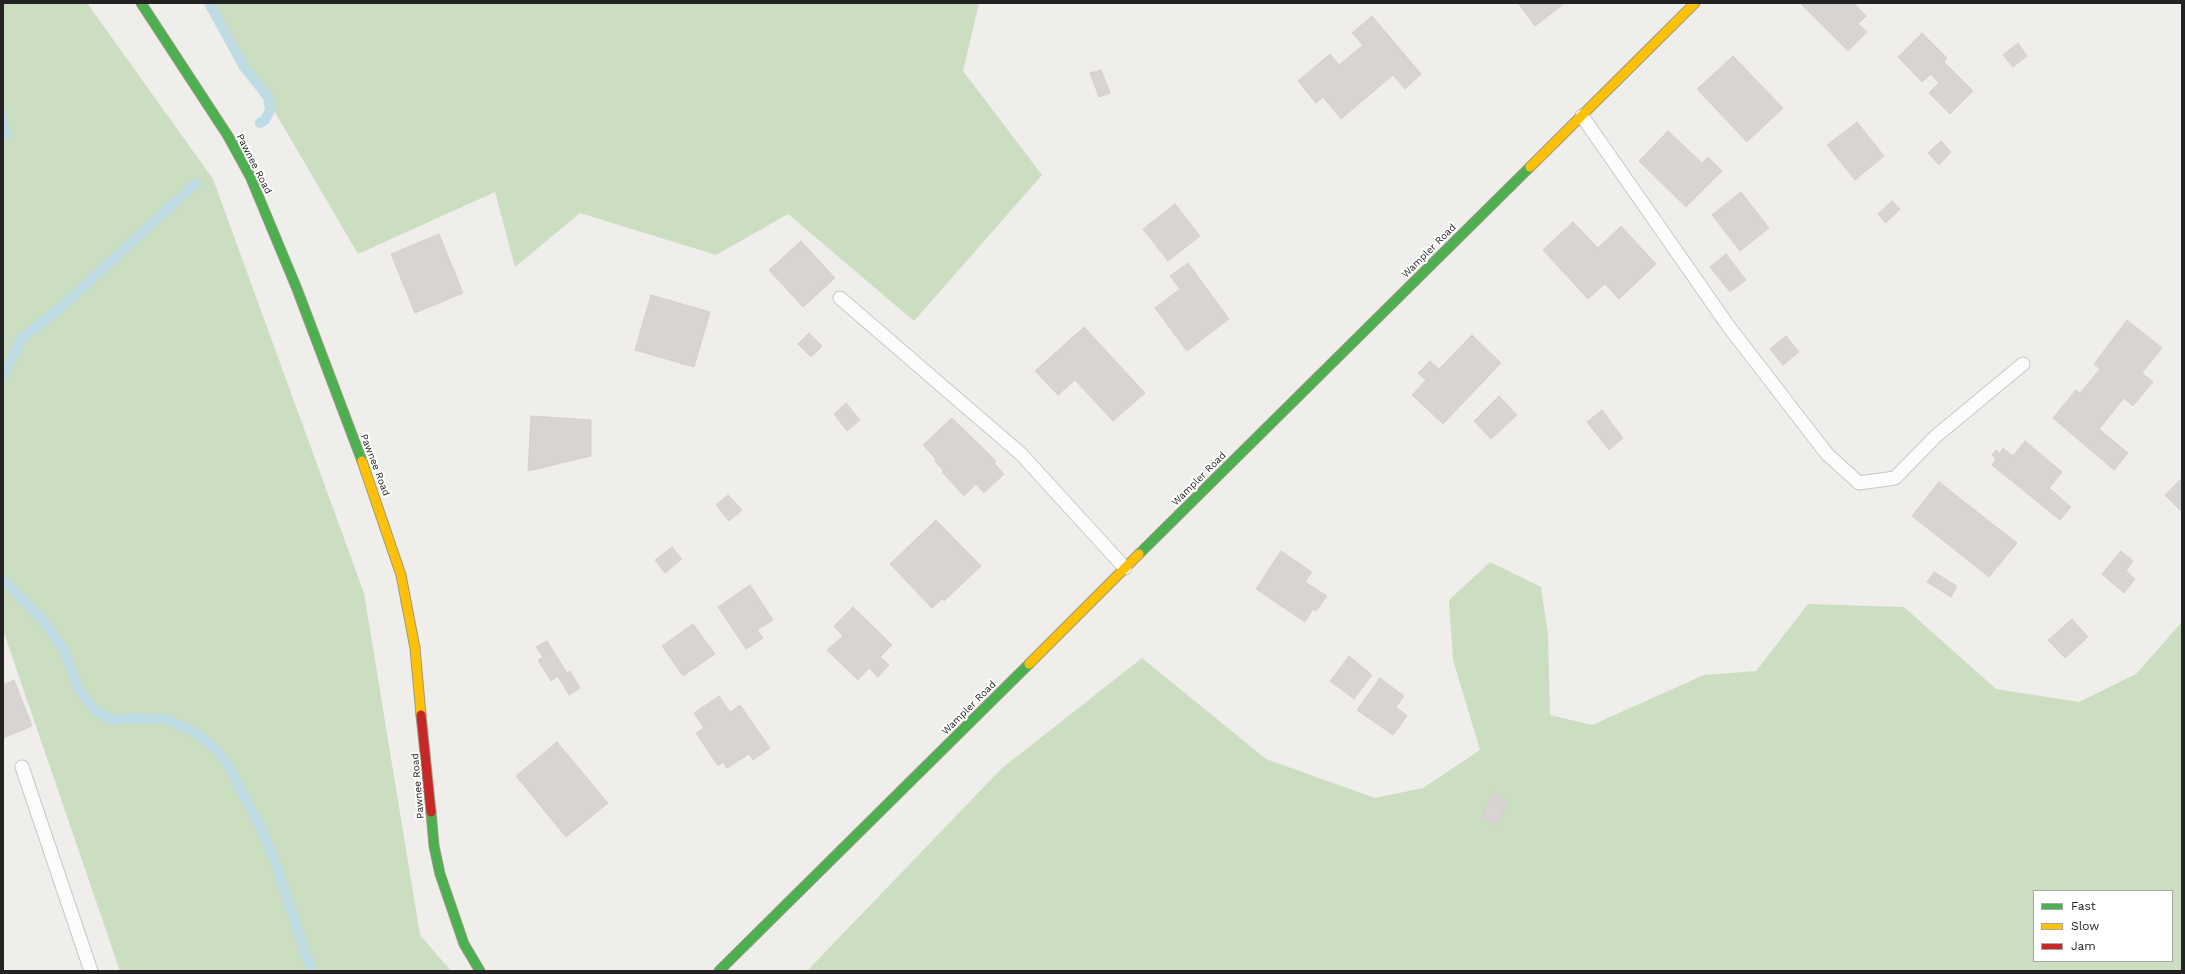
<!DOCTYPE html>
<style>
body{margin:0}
#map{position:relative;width:2185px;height:974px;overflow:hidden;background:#f0eeeb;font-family:"Work Sans",sans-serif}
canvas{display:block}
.frame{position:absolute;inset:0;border:4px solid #222;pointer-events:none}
.legend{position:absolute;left:2033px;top:890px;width:140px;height:72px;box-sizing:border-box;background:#fff;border:1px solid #a7a7a7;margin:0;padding:5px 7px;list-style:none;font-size:12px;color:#222}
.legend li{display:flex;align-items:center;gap:8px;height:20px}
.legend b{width:20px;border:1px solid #a7a7a7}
</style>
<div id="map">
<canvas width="2185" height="974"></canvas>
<div class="frame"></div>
<ul class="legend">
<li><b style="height:5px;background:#4caf50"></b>Fast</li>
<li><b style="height:5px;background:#ffc107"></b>Slow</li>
<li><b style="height:5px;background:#c62828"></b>Jam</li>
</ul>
</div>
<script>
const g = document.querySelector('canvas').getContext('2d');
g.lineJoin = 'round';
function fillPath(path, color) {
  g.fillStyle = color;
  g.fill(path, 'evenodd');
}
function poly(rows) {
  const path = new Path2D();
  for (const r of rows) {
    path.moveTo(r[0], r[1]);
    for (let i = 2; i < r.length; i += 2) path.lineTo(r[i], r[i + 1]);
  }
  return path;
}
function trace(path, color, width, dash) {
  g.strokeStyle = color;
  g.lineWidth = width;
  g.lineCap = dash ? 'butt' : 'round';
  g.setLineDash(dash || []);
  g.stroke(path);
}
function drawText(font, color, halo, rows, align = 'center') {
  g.font = font + ' "Work Sans",sans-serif';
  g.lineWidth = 4;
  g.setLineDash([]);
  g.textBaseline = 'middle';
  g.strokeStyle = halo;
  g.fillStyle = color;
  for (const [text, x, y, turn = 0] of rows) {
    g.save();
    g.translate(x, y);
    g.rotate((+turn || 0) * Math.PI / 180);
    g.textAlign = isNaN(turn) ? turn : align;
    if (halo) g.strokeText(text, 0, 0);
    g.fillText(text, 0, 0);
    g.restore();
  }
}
const forest = poly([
 [3,3,87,3,213,179,364,593,420,935,451,971,120,971,3,630],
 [211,3,979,3,963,71,1042,175,914,321,788,214,716,255,580,213,515,267,495,192,358,254],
 [1490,562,1541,587,1548,635,1550,715,1592,725,1704,675,1756,671,1808,604,1904,607,1996,689,2079,702,2136,674,2182,622,2182,971,807,971,1001,769,1142,658,1266,759,1375,798,1423,788,1480,750,1453,660,1449,600],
 [2034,891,2172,891,2172,961,2034,961]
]);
const water = poly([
 [3,99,11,136,8,140,3,140]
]);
const stream = poly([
 [209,3,244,67,268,97,270,110,265,120,260,123],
 [3,377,21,339,59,309,196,183],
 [3,580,43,621,63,648,79,690,94,710,113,720,130,718,166,719,196,733,213,747,227,763,261,829,275,862,306,955,313,971]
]);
const building = poly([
 [1518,3,1565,3,1535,26,1518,3],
 [1800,3,1854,3,1866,16,1858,24,1867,32,1848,51,1800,3],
 [1372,16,1421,74,1405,89,1393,75,1341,119,1323,97,1316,103,1298,81,1330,54,1339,65,1363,45,1352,33,1372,16],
 [1922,33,1947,58,1944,62,1973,91,1950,114,1929,93,1939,83,1931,74,1922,82,1898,57,1922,33],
 [2018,43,2027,56,2013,67,2003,55,2018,43],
 [1733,56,1783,108,1747,142,1697,89,1733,56],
 [1101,70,1110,93,1099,97,1090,73,1101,70],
 [1857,122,1884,156,1855,180,1827,145,1857,122],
 [1668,131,1702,163,1708,157,1722,171,1686,207,1639,161,1668,131],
 [1941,141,1951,152,1939,165,1928,153,1941,141],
 [1741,192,1769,228,1740,251,1712,215,1741,192],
 [1892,201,1900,209,1886,223,1878,214,1892,201],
 [1175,204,1200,236,1168,261,1143,229,1175,204],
 [1573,222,1598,248,1621,226,1656,264,1619,299,1605,284,1588,299,1543,250,1573,222],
 [439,234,463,293,415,313,391,254,439,234],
 [801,241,835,278,803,307,769,270,801,241],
 [1726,254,1746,280,1730,292,1710,267,1726,254],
 [1188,263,1229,319,1187,351,1155,308,1180,289,1170,276,1188,263],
 [651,295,710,312,694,367,635,350,651,295],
 [2127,320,2162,348,2142,373,2153,382,2133,406,2124,398,2099,429,2128,453,2114,470,2053,418,2076,390,2080,393,2100,369,2094,364,2127,320],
 [1084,327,1145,393,1113,421,1075,380,1058,395,1035,371,1084,327],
 [809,333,822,346,811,357,798,344,809,333],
 [1472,335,1501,363,1443,424,1412,395,1426,380,1418,373,1430,361,1439,369,1472,335],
 [1786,336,1799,352,1783,365,1770,349,1786,336],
 [1499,396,1517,415,1491,439,1474,421,1499,396],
 [846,403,860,420,847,431,834,414,846,403],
 [1602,410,1623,438,1609,450,1587,422,1602,410],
 [531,416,591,420,591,456,528,471,531,416],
 [952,418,996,461,994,463,1004,474,984,493,976,484,964,496,942,472,944,471,935,461,936,459,923,445,952,418],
 [2025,441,2062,472,2049,488,2071,507,2060,520,1992,465,1996,459,1992,455,1996,450,2000,453,2003,448,2013,456,2025,441],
 [2182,478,2182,512,2165,495,2182,478],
 [1939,482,2017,543,1989,577,1912,516,1939,482],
 [728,495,742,510,729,521,716,505,728,495],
 [936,520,981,566,944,601,942,599,932,608,890,564,936,520],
 [672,547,682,559,665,573,655,560,672,547],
 [1281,551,1312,572,1305,582,1327,596,1316,611,1313,609,1305,622,1256,589,1281,551],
 [2121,551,2133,561,2126,571,2135,579,2124,593,2102,574,2121,551],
 [1934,572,1957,586,1951,597,1927,582,1934,572],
 [750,585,773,620,757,630,763,638,746,649,718,607,750,585],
 [853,607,892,645,880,657,889,665,878,677,869,668,858,680,827,650,843,636,834,626,853,607],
 [2072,619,2088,637,2065,658,2048,640,2072,619],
 [693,624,715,654,683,676,662,646,693,624],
 [547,641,567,673,570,671,580,688,569,695,558,676,551,681,538,660,543,657,536,647,547,641],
 [1349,656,1372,675,1354,699,1330,681,1349,656],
 [1380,678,1404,696,1396,707,1407,716,1393,735,1357,710,1380,678],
 [14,680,32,726,3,738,3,685,14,680],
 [719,696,730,712,740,705,770,748,753,760,749,754,727,768,723,762,718,766,696,733,704,728,694,713,719,696],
 [557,742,608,803,566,837,516,776,557,742],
 [1493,792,1508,799,1497,825,1482,818,1493,792]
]);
const lane = poly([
 [1582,116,1729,327,1827,454,1859,483,1895,478,1936,436,2023,364],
 [840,298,1021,454,1125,568],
 [22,767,91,971]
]);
const fast = poly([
 [141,3,228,136,250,176,297,289,362,461],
 [1139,554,1530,167],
 [431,812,434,846,440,874,464,944,480,971],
 [719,971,1029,664]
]);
const slow = poly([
 [1530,167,1695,3],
 [362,461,401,575,415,648,421,715],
 [1029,664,1139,554]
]);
const jam = poly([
 [421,715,431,812]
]);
const streetNames = [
 ["Pawnee Road",254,164,63],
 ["Wampler Road",1429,251,-45],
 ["Pawnee Road",375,465,69],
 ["Wampler Road",1199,479,-45],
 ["Wampler Road",969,708,-45],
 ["Pawnee Road",418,786,-95]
];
fillPath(forest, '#cbdec1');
fillPath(water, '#bfdbe3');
trace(stream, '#bfdbe3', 10);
fillPath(building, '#d7d4d2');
trace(building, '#d3d0cc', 1);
trace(lane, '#c9c8c7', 15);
trace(fast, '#999a82', 11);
trace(slow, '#999a82', 11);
trace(jam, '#999a82', 11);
trace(lane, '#fdfcfc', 13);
trace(fast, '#4caf50', 9);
trace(slow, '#ffc107', 9);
trace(jam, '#c62828', 9);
drawText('10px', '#222', '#fff', streetNames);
</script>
